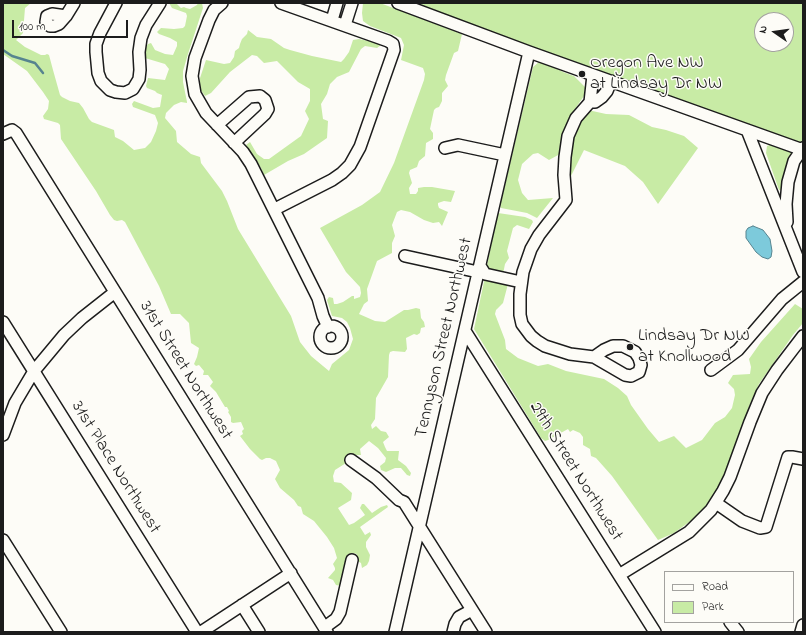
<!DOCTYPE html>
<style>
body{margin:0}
#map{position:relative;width:806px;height:635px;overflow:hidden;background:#fdfcf7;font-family:"Indie Flower",sans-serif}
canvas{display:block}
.frame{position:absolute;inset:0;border:4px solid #1c1c1c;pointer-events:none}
.legend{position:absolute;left:664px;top:571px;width:130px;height:52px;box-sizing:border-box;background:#fdfcf7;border:1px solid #a3a29f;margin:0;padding:5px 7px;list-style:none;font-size:12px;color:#1c1c1c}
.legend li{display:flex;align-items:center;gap:8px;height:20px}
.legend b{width:20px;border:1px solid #a3a29f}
.north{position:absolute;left:754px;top:12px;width:40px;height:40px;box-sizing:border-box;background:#fdfcf7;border:1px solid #a3a29f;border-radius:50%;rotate:283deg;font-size:11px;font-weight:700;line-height:16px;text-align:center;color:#1c1c1c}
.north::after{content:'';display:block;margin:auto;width:14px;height:18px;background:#1c1c1c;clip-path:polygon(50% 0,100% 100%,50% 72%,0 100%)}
.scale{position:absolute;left:12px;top:20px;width:116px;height:18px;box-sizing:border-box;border:2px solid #1c1c1c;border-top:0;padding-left:5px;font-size:12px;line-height:14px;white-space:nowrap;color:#1c1c1c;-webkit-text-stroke:3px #fdfcf7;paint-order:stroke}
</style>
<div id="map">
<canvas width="806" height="635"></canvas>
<div class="frame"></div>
<ul class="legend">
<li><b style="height:5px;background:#fdfcf7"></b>Road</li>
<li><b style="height:11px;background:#c8eba5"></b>Park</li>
</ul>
<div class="north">N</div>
<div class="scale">100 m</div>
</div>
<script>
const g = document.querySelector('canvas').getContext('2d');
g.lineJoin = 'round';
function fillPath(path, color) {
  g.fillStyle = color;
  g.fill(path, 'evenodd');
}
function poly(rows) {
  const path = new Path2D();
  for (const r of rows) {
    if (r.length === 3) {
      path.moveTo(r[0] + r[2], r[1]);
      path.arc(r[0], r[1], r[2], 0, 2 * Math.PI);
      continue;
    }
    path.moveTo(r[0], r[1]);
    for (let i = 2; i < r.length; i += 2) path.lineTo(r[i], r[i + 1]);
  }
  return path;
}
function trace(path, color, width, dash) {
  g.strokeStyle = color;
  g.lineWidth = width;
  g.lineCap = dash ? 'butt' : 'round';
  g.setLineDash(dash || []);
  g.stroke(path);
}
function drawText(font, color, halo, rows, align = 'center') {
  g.font = font + ' "Indie Flower",sans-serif';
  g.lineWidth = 3;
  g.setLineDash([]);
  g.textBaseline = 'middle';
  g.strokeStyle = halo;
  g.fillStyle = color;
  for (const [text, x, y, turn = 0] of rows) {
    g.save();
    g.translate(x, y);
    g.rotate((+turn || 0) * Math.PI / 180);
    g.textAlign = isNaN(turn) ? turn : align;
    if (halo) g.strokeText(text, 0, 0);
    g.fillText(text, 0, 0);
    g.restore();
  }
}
const green = poly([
 [3,3,31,3,25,8,23,33,16,40,25,47,41,55,45,55,47,54,49,55,53,70,60,95,62,97,70,101,79,103,83,108,89,119,92,122,114,130,115,137,123,141,134,150,145,148,151,142,156,131,158,123,155,115,133,107,132,104,134,101,153,108,160,107,162,95,157,93,155,91,147,88,146,86,148,78,165,80,169,69,165,64,145,58,144,56,144,50,148,44,151,43,155,50,165,54,173,55,177,46,177,42,170,38,159,34,157,32,161,28,174,29,183,28,185,26,187,16,186,13,172,8,169,3,176,3,181,8,184,7,186,8,190,9,197,5,198,3,202,3,203,8,188,54,183,71,183,82,187,102,187,103,181,102,174,105,166,113,165,118,176,131,177,142,191,154,200,157,201,163,222,191,227,201,238,229,291,316,300,342,311,356,329,371,332,364,349,350,353,339,350,328,347,322,342,318,332,316,327,300,329,297,333,298,334,304,337,304,343,302,352,296,354,296,354,299,360,297,361,293,360,287,346,272,320,228,362,205,380,192,394,163,424,80,425,74,423,68,401,60,404,45,401,38,370,26,363,21,362,13,363,3,380,3,462,34,458,51,454,53,446,75,445,80,448,86,442,93,442,101,439,107,436,108,434,110,430,129,433,133,433,139,426,143,425,156,419,161,417,167,410,170,409,173,412,183,409,188,410,194,416,194,418,191,418,188,424,187,432,187,455,191,451,202,444,201,438,203,438,205,439,208,448,212,442,226,439,222,433,223,424,220,410,212,401,210,397,212,392,225,395,236,392,243,392,253,377,261,367,289,368,301,364,304,359,314,375,321,385,322,404,310,408,310,416,308,420,309,421,318,424,322,425,327,421,328,420,333,417,335,414,334,406,338,407,349,405,352,393,351,390,352,389,355,388,377,376,398,375,419,371,425,372,429,376,426,381,431,386,432,389,437,383,442,385,447,387,451,399,451,398,460,406,466,411,473,410,476,407,475,401,468,395,468,386,472,381,470,380,466,385,462,386,458,378,448,369,441,360,449,361,455,350,455,346,463,335,470,333,476,334,482,341,483,352,493,351,500,338,508,349,525,354,523,365,515,360,508,362,504,364,504,372,513,381,507,387,505,388,507,360,527,365,535,370,532,371,535,366,542,366,547,370,555,369,561,367,565,362,568,361,563,356,560,357,554,351,553,346,578,341,586,336,585,333,580,328,578,335,570,335,568,333,564,337,558,334,548,327,537,314,521,303,514,301,507,298,506,294,500,280,488,275,479,280,470,276,461,270,458,266,458,262,460,260,459,250,449,240,436,243,434,242,431,244,429,241,422,233,423,231,422,231,417,228,412,229,411,227,407,225,407,216,392,210,386,213,382,208,375,203,375,204,371,199,365,196,366,194,364,197,357,199,348,191,343,189,323,180,314,171,314,159,286,125,222,122,220,117,221,114,220,110,215,96,191,61,139,60,125,58,123,44,119,43,116,48,109,49,101,43,92,27,71,3,54],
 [416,3,803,3,803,147,470,26],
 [762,20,786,20,786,44,762,44],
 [248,30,257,37,271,39,284,48,290,50,312,56,341,62,344,59,349,52,353,40,359,39,373,42,381,45,377,48,365,46,361,49,349,72,337,77,330,84,327,94,321,104,323,119,328,121,327,138,304,154,288,161,264,175,261,168,251,152,246,145,250,142,257,154,264,159,269,159,301,136,309,119,305,111,310,101,310,89,298,82,277,61,264,63,257,56,252,55,230,72,211,93,205,96,200,89,200,78,206,60,224,64,230,63,234,57,235,51,239,48,240,44,242,39,247,34],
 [539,62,554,67,563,72,574,76,585,87,584,96,570,116,565,129,560,154,549,160,538,153,533,154,522,164,518,180,522,193,528,200,553,198,537,218,527,213,501,208,500,206,533,67],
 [588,110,606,114,629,115,652,127,666,130,684,136,698,148,658,204,643,182,625,166,584,150,570,178,571,141,578,124],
 [772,144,792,152,781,190,779,190,766,153,767,146],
 [498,213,525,217,532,220,533,222,529,229,517,225,513,228,507,251,509,258,505,264,503,274,486,270],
 [485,277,508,284,503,303,496,310,495,314,505,340,506,349,518,358,538,366,548,364,566,371,604,379,618,388,627,396,631,405,648,429,659,442,674,436,686,448,702,440,715,423,725,417,732,408,735,395,734,389,728,383,733,375,750,374,751,367,749,359,761,342,795,304,803,309,803,323,793,335,759,384,750,404,727,470,716,494,708,505,692,520,674,533,658,540,612,476,596,458,591,456,590,449,583,445,583,437,580,433,573,430,570,432,568,429,548,440,545,441,541,438,474,329]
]);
const water = poly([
 [753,226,763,230,770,239,772,251,771,257,768,259,762,257,756,252,746,238,746,231,748,228,753,226]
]);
const stream = poly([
 [3,50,12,56,35,63,43,73]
]);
const minor = poly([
 [116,3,100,33,96,44,96,52,98,73,101,81,110,90,116,92,125,93,133,89,139,79,140,70,139,52,141,38,146,25,160,3],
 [222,3,214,10,209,20,195,58,192,76,195,94,206,113,243,152,251,164,318,298,323,316,328,327],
 [398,3,529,52,803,150],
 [66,16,52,14,47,16,46,22,50,26,54,26,59,24,66,16,74,3],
 [332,20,337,3],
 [345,25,352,3],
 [593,75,590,102,576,118,568,136,565,157,564,175,566,200,539,235,531,249,523,272,520,294,520,315,522,324,531,336,537,341,545,346,570,354,594,357,625,375,631,376,639,372,641,365,639,358,635,352,623,346,613,346,604,350,594,357],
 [590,102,595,102,602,97,607,91,611,81],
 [217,125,249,97,260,96,265,100,268,109,265,114,234,143],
 [747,130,803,272],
 [3,134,12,130,16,133,327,632],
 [445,148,458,145,505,155],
 [275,209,332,180,342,173,350,165,360,147,394,50,393,44,388,41,281,3],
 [787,222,786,204,788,182,794,161,803,148],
 [405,256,478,272],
 [480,266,485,274,521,282],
 [3,322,197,632],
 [331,337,11],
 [465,331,655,632],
 [711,370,738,350,782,299,803,282],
 [3,435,15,403,34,371,64,335,82,318,115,292],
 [351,460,376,478,399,500,404,502,486,632],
 [716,503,742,521,760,528,766,527,788,457,792,457,803,459],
 [3,540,61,632],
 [619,575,689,532,711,510,723,491,730,477,750,422,762,393,777,370,803,336],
 [242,605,259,632],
 [730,622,738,632],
 [325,627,336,619,340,612,352,560],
 [201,632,291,573],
 [395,632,529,52],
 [453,632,455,624,459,617,472,610],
 [801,632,803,625]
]);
const markers = [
 [582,74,4,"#1c1c1c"],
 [630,347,4,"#1c1c1c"]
];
const poiNames = [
 ["Oregon Ave NW",590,64],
 ["at Lindsay Dr NW",590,85],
 ["Lindsay Dr NW",638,337],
 ["at Knollwood",638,358]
];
const streetNames = [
 ["Tennyson Street Northwest",445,338,-77],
 ["31st Street Northwest",185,371,58],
 ["31st Place Northwest",115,468,58],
 ["29th Street Northwest",575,472,58]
];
fillPath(green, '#c8eba5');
fillPath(water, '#7dcadb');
trace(water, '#56848f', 1);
trace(stream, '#56848f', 2.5);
trace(minor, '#1c1c1c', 14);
trace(minor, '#fdfcf7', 11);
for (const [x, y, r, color] of markers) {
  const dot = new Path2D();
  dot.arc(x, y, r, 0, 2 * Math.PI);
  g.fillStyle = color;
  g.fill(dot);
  trace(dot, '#fdfcf7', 1.5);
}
drawText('18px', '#1c1c1c', '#fdfcf7', poiNames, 'left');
drawText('18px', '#1c1c1c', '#fdfcf7', streetNames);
</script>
